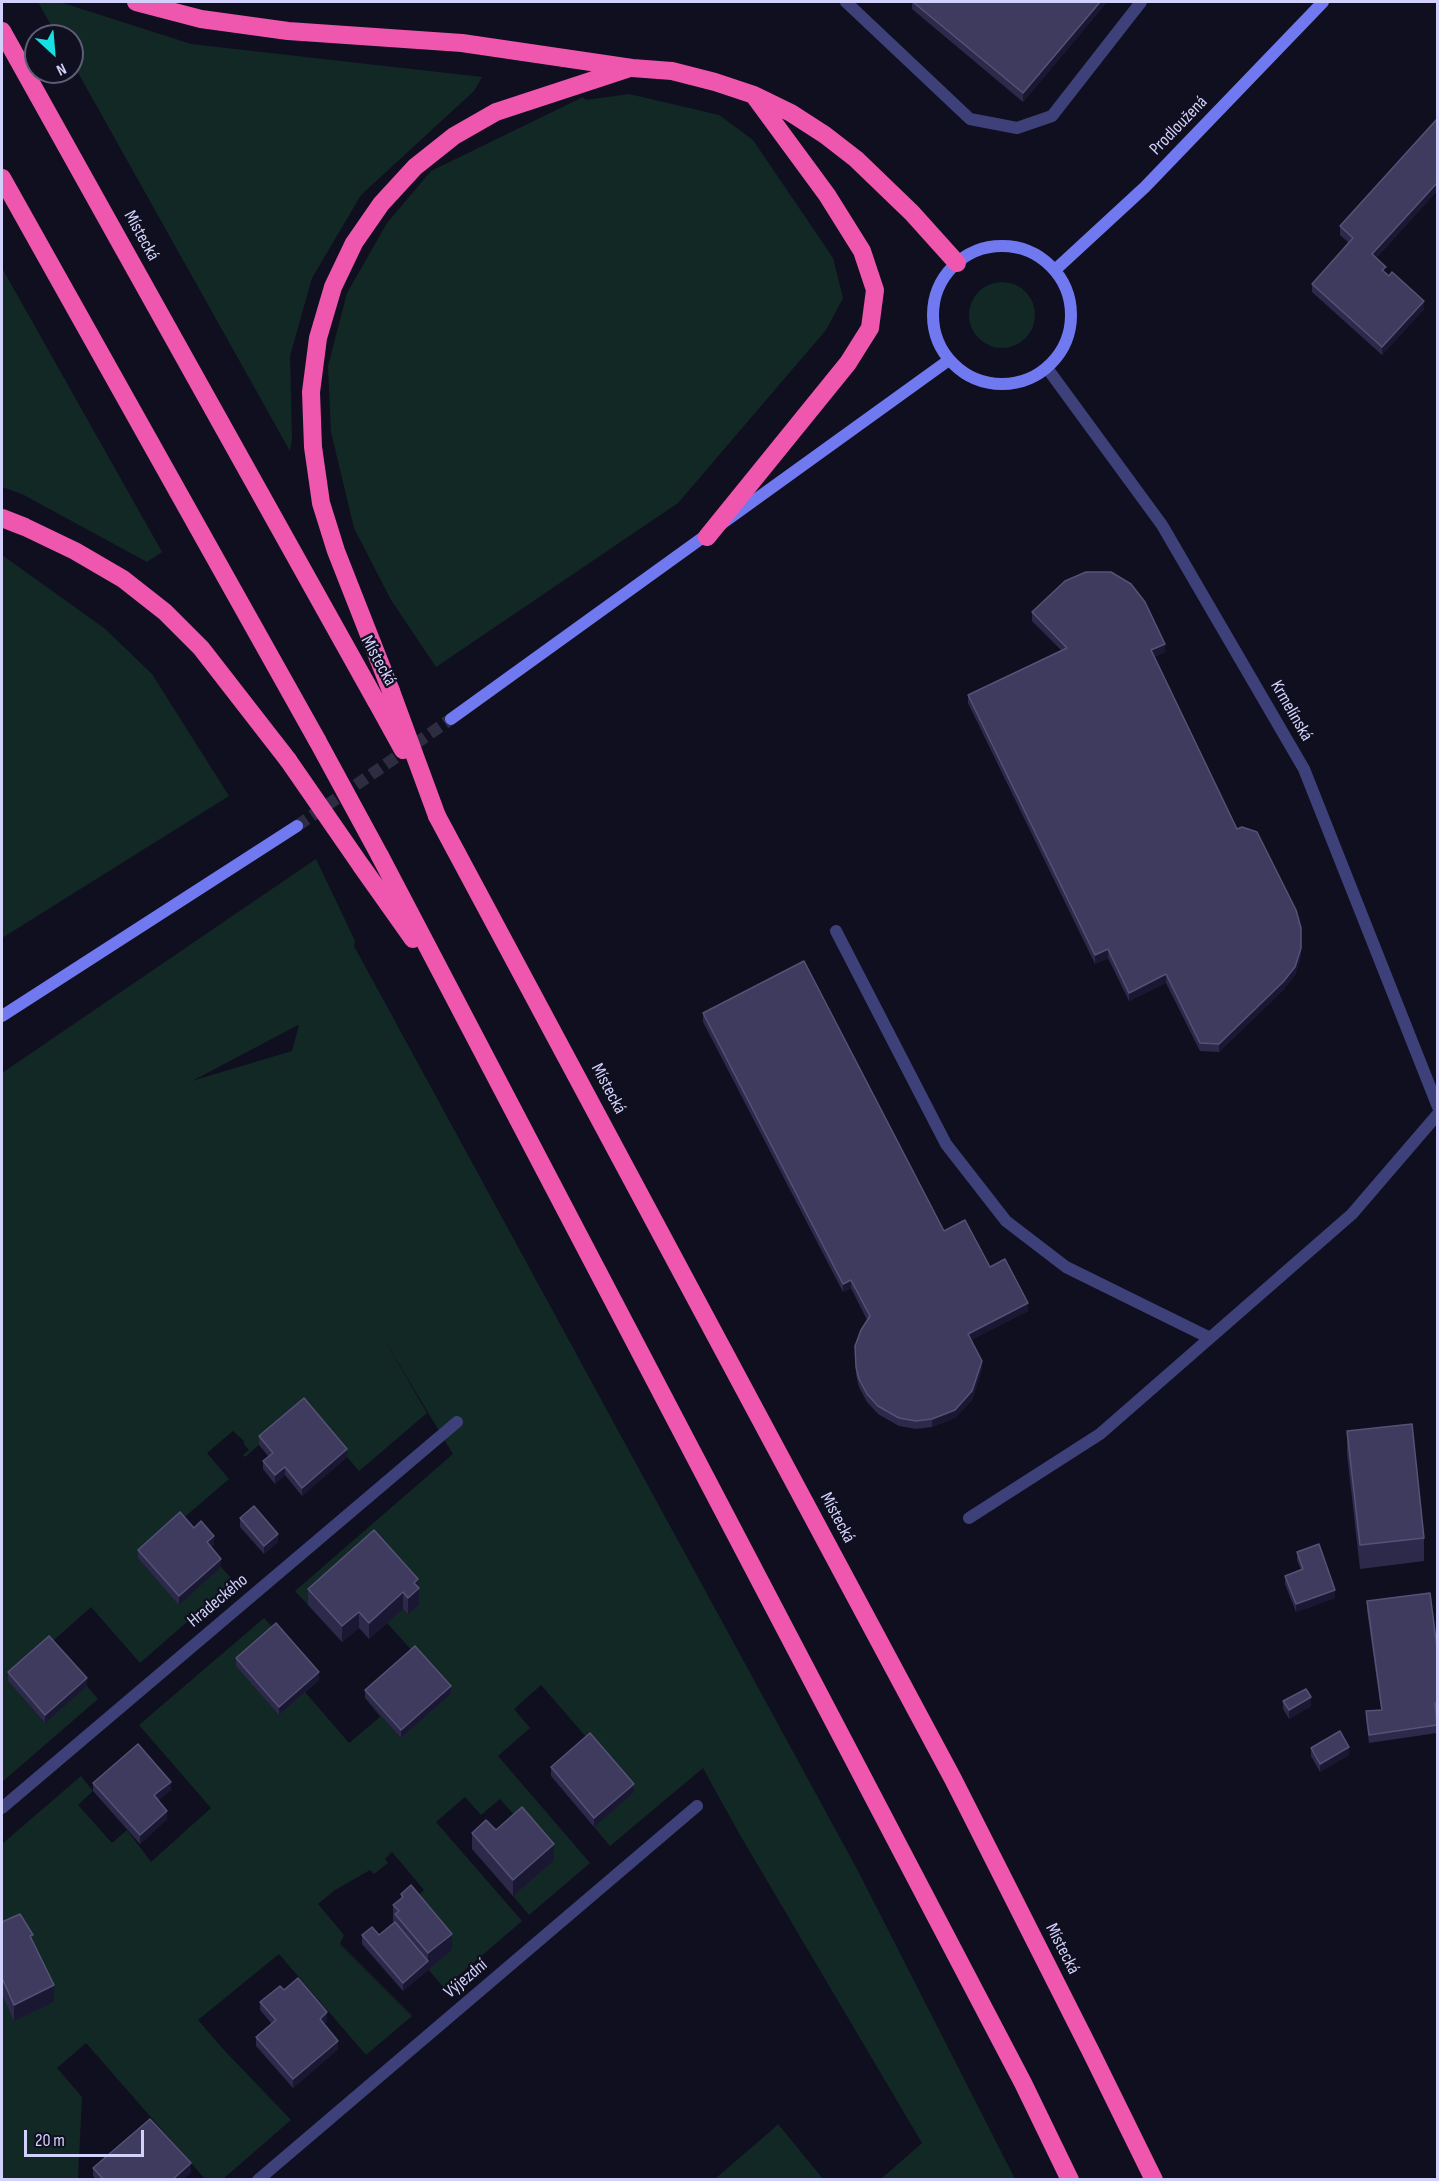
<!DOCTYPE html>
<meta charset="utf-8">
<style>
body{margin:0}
#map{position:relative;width:1439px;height:2181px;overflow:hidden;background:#100f1f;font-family:"Sofia Sans Condensed",sans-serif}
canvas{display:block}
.frame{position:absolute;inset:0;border:3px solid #d2d1fb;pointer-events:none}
.north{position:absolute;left:24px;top:24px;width:60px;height:60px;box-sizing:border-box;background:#100f1f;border:2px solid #5e5d77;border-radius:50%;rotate:154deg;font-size:16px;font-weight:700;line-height:24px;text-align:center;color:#d2d1fb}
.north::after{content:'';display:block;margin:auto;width:21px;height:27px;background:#16e0e2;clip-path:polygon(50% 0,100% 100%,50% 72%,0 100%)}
.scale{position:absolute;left:24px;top:2130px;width:120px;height:27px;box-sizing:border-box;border:3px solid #d2d1fb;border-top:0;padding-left:8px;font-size:18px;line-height:21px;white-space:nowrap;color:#d2d1fb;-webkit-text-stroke:4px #100f1f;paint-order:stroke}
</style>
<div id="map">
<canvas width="1439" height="2181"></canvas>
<div class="frame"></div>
<div class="north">N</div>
<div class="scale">20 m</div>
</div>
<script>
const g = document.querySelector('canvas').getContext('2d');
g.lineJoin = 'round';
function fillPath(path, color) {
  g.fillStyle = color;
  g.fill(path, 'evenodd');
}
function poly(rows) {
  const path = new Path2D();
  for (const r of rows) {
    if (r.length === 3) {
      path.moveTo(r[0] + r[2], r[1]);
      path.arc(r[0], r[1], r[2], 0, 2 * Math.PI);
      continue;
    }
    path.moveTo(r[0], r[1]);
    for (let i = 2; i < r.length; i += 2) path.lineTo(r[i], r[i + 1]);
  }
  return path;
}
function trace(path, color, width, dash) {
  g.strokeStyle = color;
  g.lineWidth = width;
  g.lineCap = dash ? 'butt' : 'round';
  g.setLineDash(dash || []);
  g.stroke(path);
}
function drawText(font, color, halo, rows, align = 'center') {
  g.font = font + ' "Sofia Sans Condensed",sans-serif';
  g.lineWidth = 4.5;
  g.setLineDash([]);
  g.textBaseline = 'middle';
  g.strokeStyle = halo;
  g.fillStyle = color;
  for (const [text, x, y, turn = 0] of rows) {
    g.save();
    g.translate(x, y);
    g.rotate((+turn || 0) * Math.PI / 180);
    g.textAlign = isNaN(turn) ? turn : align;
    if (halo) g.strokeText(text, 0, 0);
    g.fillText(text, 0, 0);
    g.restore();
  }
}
const green = poly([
 [38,2,60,2,191,44,482,77,474,91,361,195,312,278,290,356,292,439,290,451,72,62,72,36,57,36],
 [629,94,719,115,753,140,833,258,843,298,826,330,678,503,436,667,391,600,354,528,331,432,328,366,347,293,387,223,431,171,583,97,586,100],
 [2,268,162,552,147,562,22,494,2,487],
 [1002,315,33],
 [2,555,104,628,152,674,229,796,2,938],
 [316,859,355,941,354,946,858,1871,1015,2179,881,2179,922,2143,740,1835,703,1768,610,1846,594,1827,634,1792,541,1685,514,1709,530,1728,498,1756,590,1863,529,1915,513,1896,554,1860,500,1799,481,1815,465,1797,436,1822,522,1921,444,1988,428,1969,411,1902,424,1890,392,1852,385,1859,388,1863,374,1874,370,1870,335,1890,318,1904,344,1935,340,1944,412,2016,366,2055,279,1954,198,2020,223,2049,291,2120,223,2179,205,2179,86,2043,57,2068,82,2097,78,2179,2,2179,2,1844,81,1776,93,1791,78,1805,112,1843,127,1830,151,1862,211,1808,139,1725,264,1618,276,1631,305,1692,349,1743,380,1717,365,1698,401,1738,415,1654,387,1623,403,1609,408,1614,419,1604,374,1546,308,1605,295,1591,453,1454,384,1339,427,1413,359,1471,304,1406,245,1457,243,1455,249,1450,243,1443,245,1442,233,1431,207,1453,229,1479,180,1521,179,1605,221,1567,234,1581,140,1663,91,1607,8,1681,45,1723,87,1686,98,1699,2,1782,2,1073],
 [299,1025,292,1051,192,1081,298,1025],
 [778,2124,823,2179,715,2179,773,2129]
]);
const secondaryTunnel = poly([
 [297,826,451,719]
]);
const lane = poly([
 [846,2,970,119,1017,128,1052,116,1141,2],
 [836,931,946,1144,1006,1221,1066,1267,1210,1338],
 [969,1518,1100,1434,1352,1214,1438,1114]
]);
const street = poly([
 [1047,368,1162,525,1304,769,1438,1107],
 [2,1808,457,1422],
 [258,2180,697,1806]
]);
const secondary = poly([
 [1002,315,69],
 [1055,270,1145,187,1323,2],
 [451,719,949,360],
 [2,1016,297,826]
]);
const highway = poly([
 [136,2,201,19,288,31,462,43,632,68,672,71,715,82,754,95,791,113,825,135,856,159,912,213,957,263],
 [2,31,376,701],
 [2,178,317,740],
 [2,518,25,527,75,551,123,579,165,612,201,648,288,760],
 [707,537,848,363,870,328,875,290,862,251,827,195,755,97],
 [391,691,336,551,321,503,313,447,311,392,318,338,333,287,354,243,381,204,415,167,454,136,496,112,627,69],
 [437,816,953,1779,1091,2052,1154,2180],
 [380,856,1023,2083,1070,2180],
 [362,867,413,939]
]);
const highwayBridge = poly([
 [391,691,437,816],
 [376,701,403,750],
 [317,740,380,856],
 [288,760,362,867]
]);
const wall = poly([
 [912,2,1107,2,1023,102,912,9],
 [1437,191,1376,258,1386,273,1424,309,1382,355,1312,292,1312,284,1349,243,1340,235,1340,226],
 [1032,612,1165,652,1154,657,1237,829,1301,928,1301,956,1295,975,1283,990,1219,1052,1200,1051,1166,983,1129,1001,1108,958,1095,964,968,703,968,695,1061,650,1032,621],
 [703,1013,944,1231,990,1267,1028,1311,971,1340,982,1369,972,1400,955,1418,932,1427,916,1429,899,1426,878,1414,867,1402,859,1387,856,1375,855,1346,867,1320,851,1288,843,1292,703,1022],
 [1347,1431,1424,1538,1424,1561,1360,1569,1347,1454],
 [259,1436,347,1457,302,1496,285,1475,275,1484,263,1469,263,1461,269,1457,259,1445],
 [240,1518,278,1542,264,1554,240,1527],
 [194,1528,214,1544,211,1547,221,1567,179,1605,138,1558,138,1550],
 [1297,1552,1335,1598,1296,1612,1285,1584,1285,1576,1301,1570,1297,1560],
 [418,1587,419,1605,408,1614,403,1609,369,1639,359,1628,342,1642,308,1605,308,1589],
 [1367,1601,1437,1648,1437,1711,1436,1711,1437,1733,1369,1743,1366,1719,1366,1711,1381,1710,1367,1610],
 [236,1658,319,1680,279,1715,236,1666],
 [8,1672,87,1686,45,1723,8,1681],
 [365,1690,451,1694,401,1738,365,1698],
 [1283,1701,1311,1706,1289,1719,1283,1709],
 [1311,1748,1349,1755,1320,1772,1311,1756],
 [551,1767,634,1792,594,1827,551,1776],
 [93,1783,171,1790,158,1800,167,1819,140,1844,93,1791],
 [496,1830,554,1860,513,1896,472,1849,472,1833],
 [401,1894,452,1950,403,1991,362,1944,362,1935,379,1935,394,1923,393,1922,393,1905,401,1899],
 [2,1922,54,2002,14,2021,2,1994],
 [284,1990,327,2021,324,2024,338,2049,293,2088,256,2046,256,2037,272,2024,260,2010,260,2002],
 [93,2168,191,2172,182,2180,96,2180,93,2176]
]);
const shadedWall = poly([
 [1100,2,1107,2,1023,102,1023,93],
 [1437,183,1437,191,1372,262,1372,254],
 [1424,301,1424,309,1382,355,1382,347],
 [1165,644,1165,652,1151,658,1151,650],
 [1301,948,1301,956,1295,975,1283,990,1219,1052,1219,1044],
 [1108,949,1108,958,1095,964,1095,955],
 [1166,974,1166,983,1129,1001,1129,993],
 [851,1280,851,1288,843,1292,843,1284],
 [1028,1303,1028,1311,968,1342,968,1334],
 [982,1361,982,1369,972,1400,955,1418,932,1427,932,1419],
 [347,1449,347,1457,302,1496,302,1488],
 [285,1467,285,1475,275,1484,275,1475],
 [278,1534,278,1542,264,1554,264,1546],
 [214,1536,214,1544,207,1550,207,1542],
 [221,1559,221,1567,179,1605,179,1596],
 [418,1579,418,1590,419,1588,419,1605,408,1614,408,1598,414,1583],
 [1335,1590,1335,1598,1296,1612,1296,1604],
 [403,1592,403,1609,369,1639,369,1623],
 [359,1612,359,1628,342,1642,342,1626],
 [319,1672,319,1680,279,1715,279,1707],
 [87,1678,87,1686,45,1723,45,1715],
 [451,1686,451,1694,401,1738,401,1730],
 [1311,1697,1311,1706,1289,1719,1289,1710],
 [1349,1747,1349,1755,1320,1772,1320,1764],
 [171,1782,171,1790,154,1804,154,1795],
 [634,1784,634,1792,594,1827,594,1818],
 [167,1811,167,1819,140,1844,140,1835],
 [554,1844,554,1860,513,1896,513,1880],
 [452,1934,452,1950,403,1991,403,1983,428,1961,428,1953],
 [54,1985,54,2002,14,2021,14,2005],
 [327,2012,327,2021,320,2028,320,2019],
 [338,2041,338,2049,293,2088,293,2079],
 [191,2163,191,2172,182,2180,172,2180]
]);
const building = poly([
 [913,2,1100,2,1023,93,913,2],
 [1437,119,1437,183,1372,254,1386,267,1382,270,1389,276,1392,272,1424,301,1382,347,1312,284,1353,238,1340,226,1437,119],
 [1086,572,1111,572,1131,584,1145,602,1165,644,1151,650,1237,829,1242,827,1257,832,1296,910,1301,928,1301,948,1295,967,1283,982,1219,1044,1200,1043,1166,974,1129,993,1108,949,1095,955,968,695,1067,648,1032,612,1065,581,1086,572],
 [804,961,944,1231,965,1220,990,1267,1005,1259,1028,1303,968,1334,982,1361,972,1391,955,1410,932,1419,916,1421,899,1418,878,1406,867,1394,859,1379,856,1367,855,1346,861,1330,870,1316,851,1280,843,1284,703,1013,804,961],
 [304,1398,347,1449,302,1488,285,1467,275,1475,263,1461,273,1453,259,1436,304,1398],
 [1412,1424,1424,1538,1360,1545,1347,1431,1412,1424],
 [254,1506,278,1534,264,1546,240,1518,254,1506],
 [180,1512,194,1528,201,1521,214,1536,207,1542,221,1559,179,1596,138,1550,180,1512],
 [374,1530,418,1579,414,1583,419,1588,408,1598,403,1592,369,1623,359,1612,342,1626,308,1589,374,1530],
 [1319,1544,1335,1590,1296,1604,1285,1576,1303,1569,1297,1552,1319,1544],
 [1430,1593,1437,1648,1437,1703,1435,1703,1437,1725,1369,1735,1366,1711,1382,1710,1367,1601,1430,1593],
 [276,1623,319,1672,279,1707,236,1658,276,1623],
 [49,1636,87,1678,45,1715,8,1672,49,1636],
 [415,1646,451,1686,401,1730,365,1690,415,1646],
 [1306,1689,1311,1697,1289,1710,1283,1701,1306,1689],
 [1340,1731,1349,1747,1320,1764,1311,1748,1340,1731],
 [590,1733,634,1784,594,1818,551,1767,590,1733],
 [138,1744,171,1782,154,1795,167,1811,140,1835,93,1783,138,1744],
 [522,1807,554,1844,513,1880,472,1833,486,1820,496,1830,522,1807],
 [411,1885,452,1934,428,1953,395,1914,399,1911,393,1905,403,1897,401,1894,411,1885],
 [20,1914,33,1935,30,1936,54,1985,14,2005,2,1978,2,1922,20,1914],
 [395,1922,428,1961,403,1983,362,1935,372,1927,379,1935,395,1922],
 [298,1978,327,2012,320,2019,338,2041,293,2079,256,2037,276,2020,260,2002,280,1986,284,1990,298,1978],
 [150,2119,191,2163,172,2180,104,2180,93,2168,150,2119]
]);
const streetNames = [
 ["Prodloužená",1179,126,-46],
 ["Místecká",141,236,61],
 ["Místecká",378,661,61],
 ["Krmelínská",1291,711,60],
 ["Místecká",608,1089,62],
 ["Místecká",837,1518,62],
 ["Hradeckého",218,1601,-40],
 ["Místecká",1062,1949,63],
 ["Výjezdní",466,1979,-40]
];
fillPath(green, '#122825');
trace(secondaryTunnel, '#2d2c40', 12, [12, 6]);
trace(lane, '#3e4179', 12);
trace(street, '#3e4179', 12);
trace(secondary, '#7179f1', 12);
trace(highway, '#ef57ae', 18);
trace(highwayBridge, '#ef57ae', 18);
fillPath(wall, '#2c294b');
fillPath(shadedWall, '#1a1732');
fillPath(building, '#3e3b5e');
trace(building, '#555277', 1.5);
drawText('18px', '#d2d1fb', '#100f1f', streetNames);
</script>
